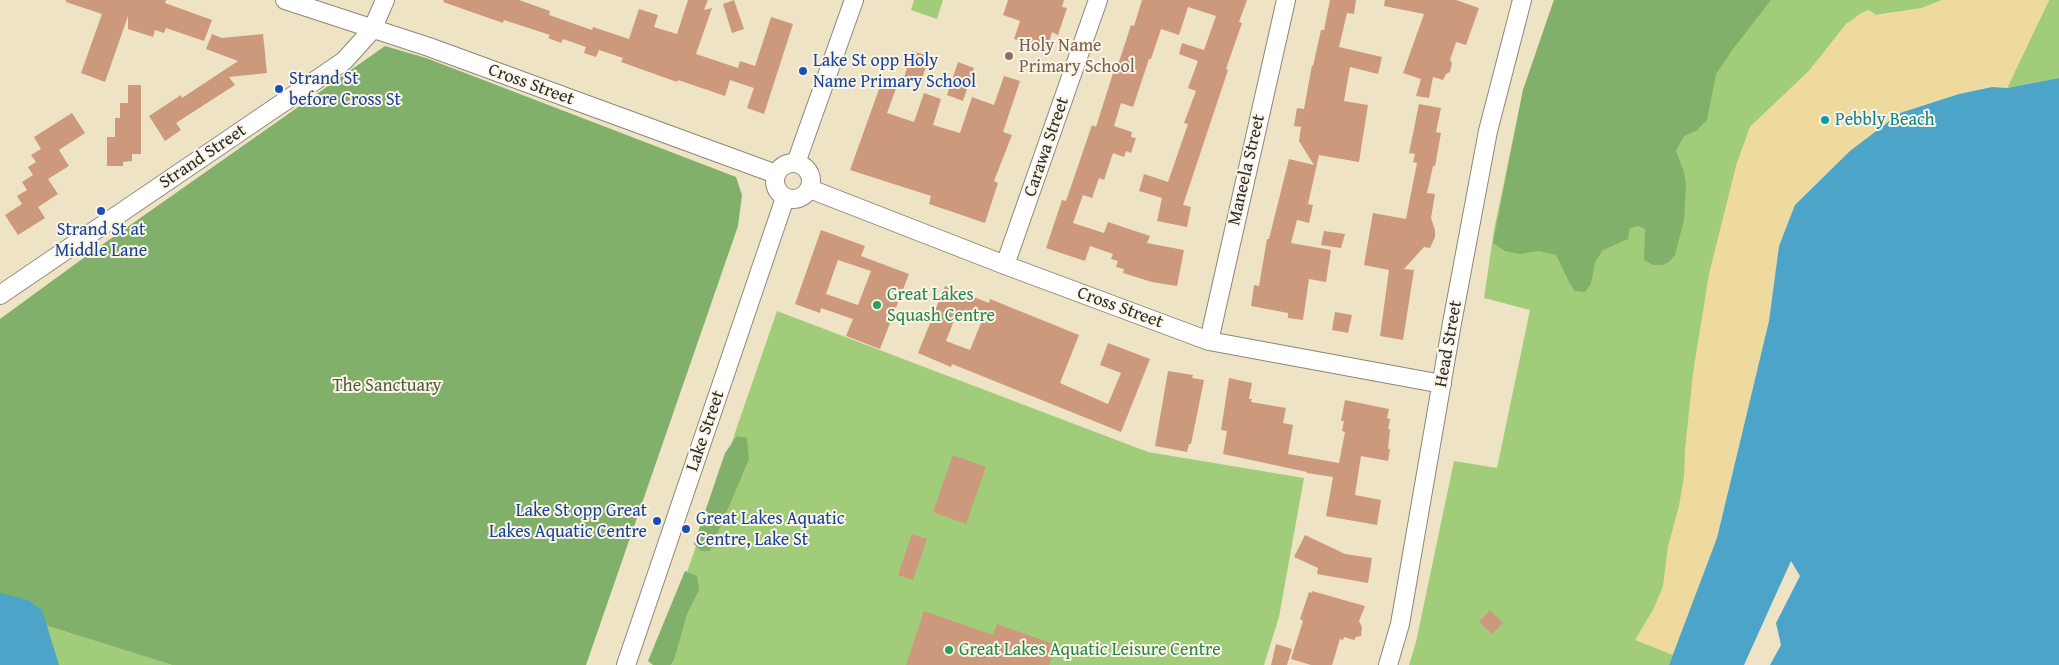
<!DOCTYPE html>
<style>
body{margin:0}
canvas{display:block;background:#efe3c5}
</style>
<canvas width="2059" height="665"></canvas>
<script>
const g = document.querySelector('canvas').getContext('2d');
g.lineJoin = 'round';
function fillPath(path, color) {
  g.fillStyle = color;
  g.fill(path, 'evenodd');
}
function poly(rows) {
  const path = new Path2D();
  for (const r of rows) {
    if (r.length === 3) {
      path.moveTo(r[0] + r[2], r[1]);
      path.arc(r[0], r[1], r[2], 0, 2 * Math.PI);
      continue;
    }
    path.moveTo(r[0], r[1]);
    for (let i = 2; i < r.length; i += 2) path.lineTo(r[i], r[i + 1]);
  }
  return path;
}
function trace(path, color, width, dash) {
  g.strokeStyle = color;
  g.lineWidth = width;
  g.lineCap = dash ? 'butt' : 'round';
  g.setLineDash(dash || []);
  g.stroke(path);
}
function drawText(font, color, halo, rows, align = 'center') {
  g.font = font + ' "Gentium Book Plus",serif';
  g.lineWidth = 4;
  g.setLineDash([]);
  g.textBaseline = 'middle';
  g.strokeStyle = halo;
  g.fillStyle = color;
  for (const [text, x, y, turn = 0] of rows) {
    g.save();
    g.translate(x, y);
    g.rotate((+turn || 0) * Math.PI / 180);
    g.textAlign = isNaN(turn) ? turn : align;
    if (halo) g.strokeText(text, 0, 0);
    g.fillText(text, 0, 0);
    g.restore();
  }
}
const green = poly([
 [914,0,943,0,937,19,911,10],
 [1554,0,1942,0,1922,8,1876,15,1847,23,1809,71,1750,127,1736,166,1717,538,1669,665,1409,665,1416,642,1454,461,1497,468,1530,310,1484,298,1494,230,1523,90],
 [2049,0,2059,0,2059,78,2007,88],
 [777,311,1148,452,1304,478,1279,617,1264,665,655,665],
 [0,611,172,665,0,665]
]);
const forest = poly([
 [1554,0,1771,0,1733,49,1716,74,1707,120,1696,131,1684,136,1676,151,1684,172,1686,185,1684,220,1675,255,1669,262,1662,265,1653,265,1644,260,1645,229,1638,226,1630,228,1628,239,1603,250,1595,262,1591,284,1585,292,1575,291,1570,284,1556,255,1539,251,1520,254,1505,251,1493,243,1523,90],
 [385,46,426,58,736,177,742,195,738,226,586,665,172,665,0,611,0,319,89,254],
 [737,436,747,438,749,459,710,551,701,551,694,544,725,453],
 [685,571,697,576,699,590,687,614,674,660,670,665,653,665,648,661]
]);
const sand = poly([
 [1942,0,2049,0,2007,88,1992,87,1959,94,1900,113,1779,246,1769,321,1717,538,1673,655,1635,640,1654,608,1663,586,1668,546,1679,506,1684,476,1685,450,1693,373,1709,274,1736,166,1751,126,1809,71,1848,23,1861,13,1869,10,1876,15,1883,15,1922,8]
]);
const water = poly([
 [2059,78,2059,665,1770,665,1781,645,1776,623,1800,576,1791,561,1744,665,1669,665,1717,538,1769,321,1779,246,1795,205,1850,151,1900,113,1959,94,1992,87,2007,88],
 [0,593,28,600,42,610,59,665,0,665]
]);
const building = poly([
 [66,0,166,0,165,3,212,20,204,41,166,28,164,33,155,30,153,37,128,29,128,16,105,82,81,73,102,14,66,2],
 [444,0,519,0,550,11,549,15,592,30,593,27,629,39,639,9,658,15,654,27,677,34,688,0,708,0,704,10,712,8,696,54,738,68,740,61,755,66,771,17,793,24,764,114,747,108,754,88,730,80,725,96,678,80,677,82,621,62,623,58,599,50,596,57,584,53,586,47,563,39,561,43,548,38,550,35,504,20,503,23,443,2],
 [734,0,744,29,732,33,723,4],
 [1008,0,1064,0,1062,7,1067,8,1058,35,1052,32,1047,49,1014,39,1020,21,1003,15],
 [1142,0,1247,0,1239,22,1242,23,1226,69,1228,70,1183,205,1191,207,1187,227,1157,221,1162,198,1139,191,1144,174,1168,182,1188,124,1184,123,1196,91,1188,88,1198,61,1179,54,1182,43,1204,50,1216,16,1188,7,1179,35,1161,29,1151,59,1149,59,1133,107,1121,103,1114,126,1132,132,1131,137,1136,138,1131,153,1126,151,1124,157,1113,153,1104,180,1099,178,1092,198,1083,195,1073,223,1104,233,1108,222,1150,236,1147,243,1184,250,1177,286,1152,282,1123,273,1124,269,1116,267,1118,261,1111,259,1113,254,1090,246,1085,261,1046,248,1062,200,1066,201,1092,125,1096,127,1114,70,1116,71,1131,25,1134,26],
 [1330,0,1356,0,1354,14,1347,13,1339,47,1382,57,1378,74,1350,67,1344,101,1368,105,1359,162,1319,155,1308,204,1313,205,1309,223,1297,220,1291,243,1331,250,1326,282,1309,279,1303,320,1288,318,1288,313,1251,306,1254,285,1259,286,1267,239,1269,239,1289,159,1314,165,1299,141,1301,127,1294,126,1297,108,1304,109,1312,65,1313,66,1321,30,1324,30],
 [1385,0,1456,0,1479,8,1466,45,1456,42,1450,60,1452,63,1450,72,1446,74,1443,80,1433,77,1429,98,1416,96,1421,79,1403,73,1424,14,1384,6],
 [212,34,222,38,263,34,267,73,229,77,235,85,176,123,181,130,165,141,149,116,181,95,182,98,238,61,206,49],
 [912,51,929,56,921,83,904,78],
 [958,62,974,68,963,101,947,95],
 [1004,76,1020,81,1003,132,1012,135,994,181,998,183,985,223,929,204,931,196,850,170,883,78,898,83,887,113,914,122,924,93,941,99,933,125,960,133,972,97,994,105],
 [128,85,141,85,141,154,132,154,132,161,123,162,123,166,107,166,107,137,115,137,115,118,120,118,120,103,128,103],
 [1419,104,1441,108,1436,132,1441,133,1435,166,1433,166,1427,193,1435,194,1431,218,1435,230,1435,237,1430,248,1424,247,1404,269,1414,270,1403,340,1380,336,1389,270,1364,265,1373,213,1406,219,1417,163,1413,162,1415,154,1409,153],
 [72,113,85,133,59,150,69,166,48,179,58,194,38,207,45,218,18,235,5,215,22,204,17,196,27,190,22,182,33,175,28,167,36,162,31,155,41,149,34,137],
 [821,230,865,246,861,256,909,274,880,349,846,336,853,319,821,308,820,313,795,304],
 [838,260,871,271,858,305,826,294],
 [1324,231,1345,234,1341,248,1321,245],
 [945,286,989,303,990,299,1079,335,1060,383,1108,404,1121,373,1100,365,1108,343,1150,359,1121,432,952,364,951,367,918,353],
 [957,313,981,323,970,350,946,341],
 [1335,312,1352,315,1348,333,1332,330],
 [1168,371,1193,375,1192,378,1204,380,1191,444,1189,444,1187,452,1155,446],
 [1229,378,1252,383,1249,399,1252,399,1251,402,1286,408,1283,423,1293,425,1288,454,1339,463,1345,432,1342,431,1344,421,1341,421,1345,400,1389,409,1387,418,1390,419,1388,429,1390,429,1388,449,1390,449,1388,461,1361,456,1355,495,1381,500,1377,525,1326,516,1333,477,1307,473,1307,472,1223,454,1227,431,1221,430],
 [953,455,986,467,966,524,933,512],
 [912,534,927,539,913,580,898,575],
 [1305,535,1345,554,1372,558,1368,583,1317,574,1318,568,1294,557],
 [1312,591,1365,606,1359,621,1362,627,1361,636,1356,637,1354,640,1344,637,1343,640,1340,639,1332,665,1311,665,1291,659,1303,621,1300,619,1309,592,1312,593],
 [1490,610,1503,623,1492,634,1479,622],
 [924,611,993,635,997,624,1056,645,1049,665,906,665],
 [1276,644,1292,649,1287,665,1271,665]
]);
const minor = poly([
 [285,0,429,47,776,174],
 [793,181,18],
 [796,163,854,0],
 [810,189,1005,265,1209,341,1442,384],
 [1005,265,1098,0],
 [0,295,344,61,372,30,385,0],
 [1209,341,1286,0],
 [626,665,785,198],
 [1388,665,1400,624,1452,323,1488,131,1522,0]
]);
const markers = [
 [1009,56,5,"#8d6e63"],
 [803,71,5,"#1a4fb4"],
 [279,89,5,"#1a4fb4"],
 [1825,120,5,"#0f9aa8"],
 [101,211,5,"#1a4fb4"],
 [877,305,5,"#2e9e5b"],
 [657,521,5,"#1a4fb4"],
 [686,529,5,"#1a4fb4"],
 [949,650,5,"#2e9e5b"]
];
const educationNames = [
 ["Holy Name",1019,46],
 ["Primary School",1019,67]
];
const transitNames = [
 ["Lake St opp Holy",813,61],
 ["Name Primary School",813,82],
 ["Strand St",289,79],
 ["before Cross St",289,100],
 ["Strand St at",101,230,"center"],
 ["Middle Lane",101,251,"center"],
 ["Lake St opp Great",647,511,"right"],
 ["Lakes Aquatic Centre",647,532,"right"],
 ["Great Lakes Aquatic",696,519],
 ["Centre, Lake St",696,540]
];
const streetNames = [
 ["Cross Street",531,85,20],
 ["Carawa Street",1047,147,-71],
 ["Strand Street",203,157,-34],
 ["Maneela Street",1247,170,-77],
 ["Cross Street",1120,308,20],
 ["Head Street",1449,344,-80],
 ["Lake Street",706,431,-71]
];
const cultureNames = [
 ["Pebbly Beach",1835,120]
];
const leisureNames = [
 ["Great Lakes",887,295],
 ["Squash Centre",887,316],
 ["Great Lakes Aquatic Leisure Centre",959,650]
];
const parkNames = [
 ["The Sanctuary",387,386]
];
fillPath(green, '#a1cd7a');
fillPath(forest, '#80b06a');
fillPath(sand, '#eeda9e');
fillPath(water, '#4ca4c9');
fillPath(building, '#cd997c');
trace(minor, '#8d8778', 20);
trace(minor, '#fff', 18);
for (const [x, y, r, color] of markers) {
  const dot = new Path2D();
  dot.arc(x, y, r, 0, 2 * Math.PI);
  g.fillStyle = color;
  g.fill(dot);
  trace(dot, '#fcf5e5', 2);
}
drawText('18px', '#785e54', '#fcf5e5', educationNames, 'left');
drawText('18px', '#164399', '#fcf5e5', transitNames, 'left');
drawText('18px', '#2b2b2b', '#fcf5e5', streetNames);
drawText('18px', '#0d838f', '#fcf5e5', cultureNames, 'left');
drawText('18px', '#27864d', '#fcf5e5', leisureNames, 'left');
drawText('18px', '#4e5c43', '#fcf5e5', parkNames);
</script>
